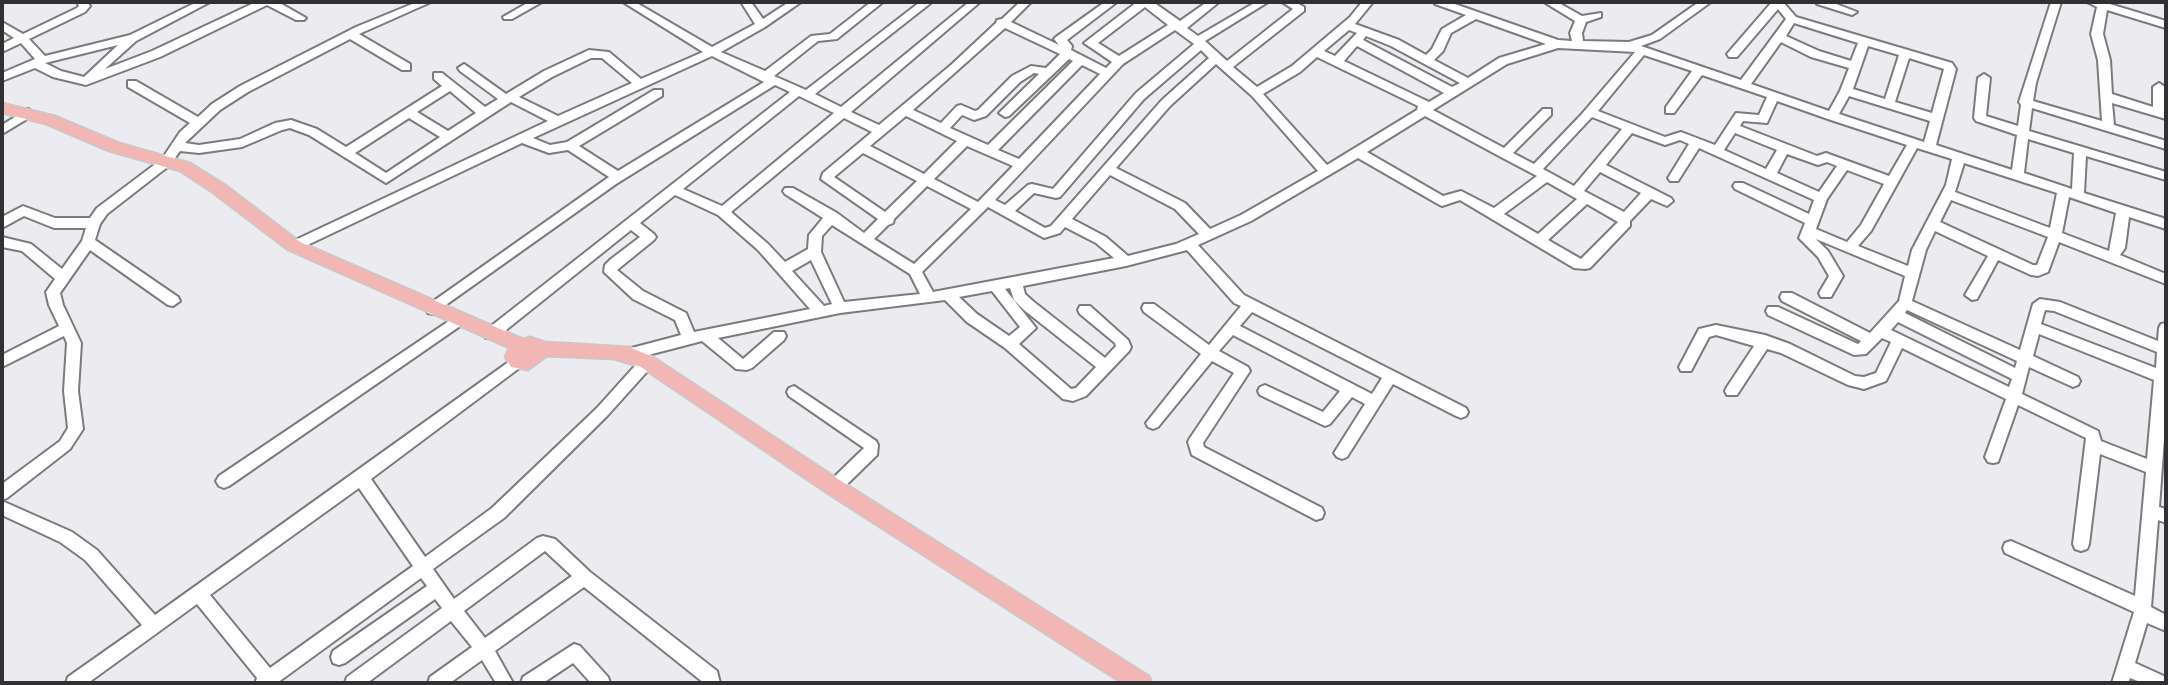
<!DOCTYPE html>
<style>
body{margin:0}
#map{position:relative;width:2168px;height:685px;overflow:hidden;background:#ecebf0;font-family:Manrope,sans-serif}
canvas{display:block}
.frame{position:absolute;inset:0;border:4px solid #313032;pointer-events:none}
</style>
<div id="map">
<canvas width="2168" height="685"></canvas>
<div class="frame"></div>
</div>
<script>
const g = document.querySelector('canvas').getContext('2d');
g.lineJoin = 'round';
function poly(rows) {
  const path = new Path2D();
  for (const r of rows) {
    path.moveTo(r[0], r[1]);
    for (let i = 2; i < r.length; i += 2) path.lineTo(r[i], r[i + 1]);
  }
  return path;
}
function trace(path, color, width, dash) {
  g.strokeStyle = color;
  g.lineWidth = width;
  g.lineCap = dash ? 'butt' : 'round';
  g.setLineDash(dash || []);
  g.stroke(path);
}
function fillPath(path, color) {
  g.fillStyle = color;
  g.fill(path, 'evenodd');
}
const minor = poly([
 [77,2,87,2,90,6,85,12,29,39,45,56,130,35,197,2,210,2,136,41,105,69,152,51,256,2,278,2,306,18,304,20,296,20,267,5,160,57,86,85,53,77,35,68,2,81,2,73,35,59,21,43,2,52,2,44,14,38,2,30,2,22,23,34,77,8,79,6,77,2],
 [118,45,84,77,61,71,45,63,118,45],
 [417,2,431,2,359,34,410,64,410,70,402,70,350,39,248,92,220,110,185,143,199,145,240,139,275,123,291,120,317,129,346,147,442,86,434,79,434,73,442,73,485,107,498,99,460,71,458,68,464,64,506,94,544,71,589,50,609,52,641,79,703,52,623,2,635,2,712,47,755,24,741,2,751,2,763,19,789,2,801,2,765,27,721,52,765,71,811,36,830,34,871,2,883,2,837,39,818,41,774,76,806,90,920,2,932,2,815,94,841,107,969,2,980,2,851,112,879,125,951,65,996,23,997,20,1002,19,1020,2,1031,2,1011,22,1059,45,1054,39,1056,37,1105,2,1117,2,1067,40,1072,46,1071,50,1106,68,1112,62,1084,43,1137,2,1153,2,1180,21,1207,2,1219,2,1187,28,1198,36,1256,2,1268,2,1205,41,1227,61,1293,9,1282,2,1295,2,1304,7,1304,11,1233,67,1257,87,1292,66,1350,17,1362,2,1373,2,1355,24,1399,40,1426,55,1432,49,1442,29,1466,15,1435,4,1434,2,1449,2,1558,40,1572,41,1570,33,1575,21,1544,2,1557,2,1582,16,1601,13,1601,17,1586,22,1582,33,1583,41,1629,42,1652,35,1699,2,1711,2,1660,39,1641,46,1741,80,1786,19,1778,9,1737,57,1729,57,1727,54,1772,2,1783,2,1796,17,1952,63,1956,69,1936,145,2012,170,2017,135,1976,121,1974,118,1978,78,1984,74,1990,78,1986,116,2018,126,2021,105,2019,102,2051,2,2061,2,2036,83,2033,101,2102,121,2098,60,2091,34,2097,7,2087,2,2103,2,2166,21,2166,28,2107,10,2103,34,2110,60,2112,94,2153,107,2153,87,2159,83,2165,87,2166,119,2112,103,2114,125,2166,141,2166,149,2032,108,2029,131,2166,172,2166,180,2086,156,2084,193,2166,219,2166,229,2129,217,2125,248,2120,255,2166,274,2166,284,2059,242,2048,272,2038,276,2031,275,1998,260,1977,299,1972,300,1965,295,1988,256,1935,231,1926,250,1912,301,2020,350,2033,304,2040,299,2060,302,2158,341,2159,328,2161,324,2166,323,2166,412,2159,507,2166,509,2166,523,2158,520,2151,607,2166,615,2166,631,2147,623,2135,663,2166,677,2166,683,2143,683,2130,678,2128,683,2112,683,2134,612,2005,553,2003,548,2005,543,2011,541,2135,596,2146,472,2100,454,2089,544,2087,549,2081,551,2075,549,2073,544,2086,438,2018,405,1998,462,1993,463,1988,462,1985,457,2006,399,1902,348,1886,381,1864,389,1848,385,1781,353,1767,349,1737,395,1727,395,1725,391,1727,387,1754,346,1716,335,1709,337,1691,371,1681,371,1679,367,1699,329,1716,325,1765,335,1790,344,1855,376,1864,377,1876,373,1891,342,1882,338,1866,354,1854,355,1768,315,1766,311,1768,307,1778,307,1858,344,1861,341,1782,301,1780,297,1782,293,1792,293,1870,333,1899,301,1905,276,1816,239,1828,251,1843,276,1831,297,1821,297,1819,293,1829,276,1818,257,1799,238,1805,223,1735,189,1733,186,1735,183,1743,183,1809,214,1814,200,1699,148,1678,181,1670,181,1668,178,1689,144,1680,140,1665,145,1632,133,1606,165,1671,198,1673,201,1667,206,1651,199,1630,221,1630,226,1590,268,1585,269,1574,268,1460,200,1442,206,1438,204,1358,158,1251,221,1198,245,1244,295,1466,408,1468,412,1466,416,1461,418,1456,416,1393,384,1347,457,1342,459,1337,457,1334,453,1365,404,1352,397,1330,424,1325,426,1260,395,1258,391,1260,387,1265,385,1323,412,1340,391,1233,335,1219,351,1248,367,1250,371,1203,443,1204,447,1322,508,1324,513,1322,518,1316,520,1192,455,1188,442,1190,438,1234,373,1212,361,1158,427,1153,429,1148,427,1146,423,1201,354,1144,312,1142,308,1144,304,1154,304,1209,345,1241,306,1234,303,1187,250,1126,266,1023,286,1025,294,1034,302,1105,358,1116,346,1115,343,1080,314,1078,310,1080,306,1090,306,1128,340,1131,347,1129,351,1086,396,1073,401,1063,399,1005,348,967,322,945,300,840,313,718,338,743,359,774,332,784,332,786,336,784,340,752,368,747,370,736,369,702,341,629,360,624,358,622,354,624,350,681,335,675,320,633,299,604,272,605,265,611,259,640,237,631,230,496,338,486,338,484,334,486,330,790,92,775,85,616,184,433,314,428,313,426,309,428,305,609,177,568,150,549,153,522,143,299,249,289,249,287,246,289,243,548,121,511,102,386,183,309,135,290,128,282,130,242,147,199,153,180,151,170,165,107,214,100,224,95,240,178,297,180,301,173,306,168,305,90,250,60,293,63,305,81,343,78,391,83,429,70,449,7,498,2,500,2,484,60,441,68,428,64,391,67,343,64,336,2,367,2,355,59,326,49,305,46,292,55,279,22,251,2,247,2,237,31,244,62,269,82,241,86,228,54,228,24,216,2,228,2,217,23,206,55,218,90,218,97,208,162,159,180,132,190,123,128,87,128,81,136,81,198,117,212,104,240,86,356,27,417,2],
 [1145,7,1168,25,1119,56,1098,43,1145,7],
 [1476,19,1546,44,1499,58,1468,78,1434,60,1443,51,1451,33,1476,19],
 [1794,23,1858,43,1851,61,1819,51,1786,36,1794,23],
 [1005,28,1060,54,1046,68,1031,66,1012,76,978,110,975,111,961,105,957,106,941,123,913,110,1005,28],
 [1175,30,1194,44,1136,93,1053,189,1032,184,1028,185,1005,205,995,200,1123,64,1175,30],
 [1349,30,1357,33,1335,56,1324,51,1349,30],
 [1366,36,1391,46,1460,83,1452,87,1363,40,1366,36],
 [1781,42,1811,57,1849,68,1840,91,1829,111,1751,84,1781,42],
 [1357,46,1444,93,1429,102,1344,61,1357,46],
 [1868,46,1899,55,1885,99,1853,89,1868,46],
 [1558,48,1635,52,1581,115,1534,164,1513,153,1551,115,1551,109,1543,109,1504,148,1433,110,1507,64,1558,48],
 [1201,50,1209,58,1162,100,1051,226,1045,228,1015,211,1034,193,1056,198,1060,197,1144,99,1201,50],
 [1644,55,1692,71,1666,107,1666,113,1674,113,1702,75,1767,97,1759,115,1736,113,1715,145,1681,132,1665,137,1598,111,1644,55],
 [712,56,764,82,618,171,579,146,662,96,662,90,654,90,567,142,550,145,533,138,712,56],
 [1317,57,1418,106,1417,110,1327,165,1263,94,1300,72,1317,57],
 [591,58,602,58,632,83,558,116,519,97,552,77,591,58],
 [1909,58,1944,69,1932,113,1895,102,1909,58],
 [1069,59,1073,61,988,145,950,128,962,115,974,120,986,116,1020,82,1034,73,1039,74,999,113,1005,117,1009,116,1069,59],
 [1216,64,1252,96,1318,171,1241,215,1210,229,1185,203,1116,168,1170,106,1216,64],
 [1082,65,1100,74,1019,159,998,150,1082,65],
 [450,91,476,113,448,131,417,112,450,91],
 [799,96,834,113,722,206,683,189,799,96],
 [1849,96,1930,121,1924,142,1839,114,1849,96],
 [1777,101,1828,119,1907,145,1889,176,1826,153,1817,156,1740,126,1743,121,1767,123,1777,101],
 [906,116,957,141,924,174,870,146,906,116],
 [1425,116,1501,157,1537,176,1494,208,1461,191,1443,196,1367,152,1425,116],
 [1592,117,1622,129,1574,186,1543,169,1592,117],
 [409,118,440,137,386,173,355,153,409,118],
 [844,118,872,132,823,173,821,179,878,219,864,233,837,213,793,188,785,188,783,191,785,194,823,218,809,235,808,249,785,262,768,244,731,212,844,118],
 [1735,133,1777,150,1766,169,1724,150,1735,133],
 [2028,139,2074,153,2072,189,2024,173,2028,139],
 [967,146,1013,166,978,202,934,179,967,146],
 [1917,148,1952,159,1946,185,1912,250,1908,266,1858,246,1871,231,1917,148],
 [863,153,917,181,885,212,834,177,863,153],
 [1787,154,1818,165,1827,162,1837,166,1819,192,1777,173,1787,154],
 [1964,163,2057,193,2050,228,1955,192,1964,163],
 [1847,170,1884,184,1861,225,1847,242,1816,229,1827,199,1847,170],
 [1600,172,1641,193,1624,212,1584,191,1600,172],
 [1110,175,1175,209,1199,234,1176,244,1128,256,1106,237,1072,219,1110,175],
 [1547,182,1577,199,1538,234,1504,214,1547,182],
 [927,186,971,209,914,264,874,239,888,225,893,223,894,219,927,186],
 [675,195,718,215,758,250,810,309,694,332,686,313,643,291,617,270,654,240,656,237,654,234,640,223,675,195],
 [2069,197,2116,213,2109,251,2062,233,2069,197],
 [1951,200,2048,237,2037,265,2033,265,1940,222,1951,200],
 [1587,204,1618,222,1581,259,1548,240,1587,204],
 [988,207,1044,238,1060,233,1065,227,1096,243,1114,258,933,292,922,272,988,207],
 [832,225,910,274,920,294,844,302,821,252,822,236,832,225],
 [811,260,832,304,824,306,792,271,811,260],
 [1010,288,1014,300,1024,310,1096,367,1076,388,1071,389,1019,344,1036,328,1005,289,1010,288],
 [992,291,1020,327,1009,336,977,314,959,297,992,291],
 [1907,310,2017,361,2015,368,1905,313,1907,310],
 [2045,310,2054,311,2157,352,2156,368,2041,324,2045,310],
 [1252,312,1382,378,1372,394,1240,326,1252,312],
 [1898,322,2012,379,2009,387,1891,330,1898,322],
 [2039,334,2154,380,2147,459,2101,441,2098,431,2022,394,2029,367,2073,387,2078,385,2080,381,2078,377,2033,356,2039,334],
 [529,2,542,2,512,19,504,19,503,17,529,2],
 [1816,2,1831,2,1857,12,1852,15,1817,4,1816,2],
 [28,109,34,113,32,116,2,134,2,125,28,109],
 [458,315,463,316,465,320,463,324,229,486,224,488,219,486,216,481,219,476,458,315],
 [517,356,522,358,524,362,522,366,371,479,425,557,492,508,597,408,642,358,652,358,654,362,652,366,607,416,504,518,433,569,454,599,537,538,543,536,555,539,590,572,717,671,720,683,704,683,584,587,495,651,513,683,496,683,482,660,450,683,428,683,430,677,472,647,451,621,367,683,345,683,347,677,442,608,435,599,345,663,339,665,333,663,331,657,333,651,427,586,421,578,277,683,255,683,257,678,197,604,88,683,66,683,68,677,142,625,85,560,60,542,2,515,2,501,72,532,97,550,155,615,517,356],
 [359,488,413,566,270,668,210,595,359,488],
 [545,551,572,576,485,638,464,611,545,551],
 [794,386,876,441,878,445,877,455,839,492,834,494,829,492,826,487,829,482,864,448,789,396,787,392,789,388,794,386],
 [574,644,580,646,608,677,610,683,591,683,573,663,543,683,521,683,523,677,574,644]
]);
const major = poly([
 [2,103,55,116,119,143,190,163,224,184,300,242,523,339,530,337,545,342,629,347,653,357,841,481,1149,676,1152,683,1122,683,827,493,641,367,614,359,547,356,528,370,511,367,505,357,509,348,288,250,212,192,180,171,109,151,46,124,2,113,2,103]
]);
trace(minor, '#7b7a7f', 4);
trace(major, '#c9c9ca', 3);
fillPath(minor, '#fff');
fillPath(major, '#f2b7b5');
</script>
